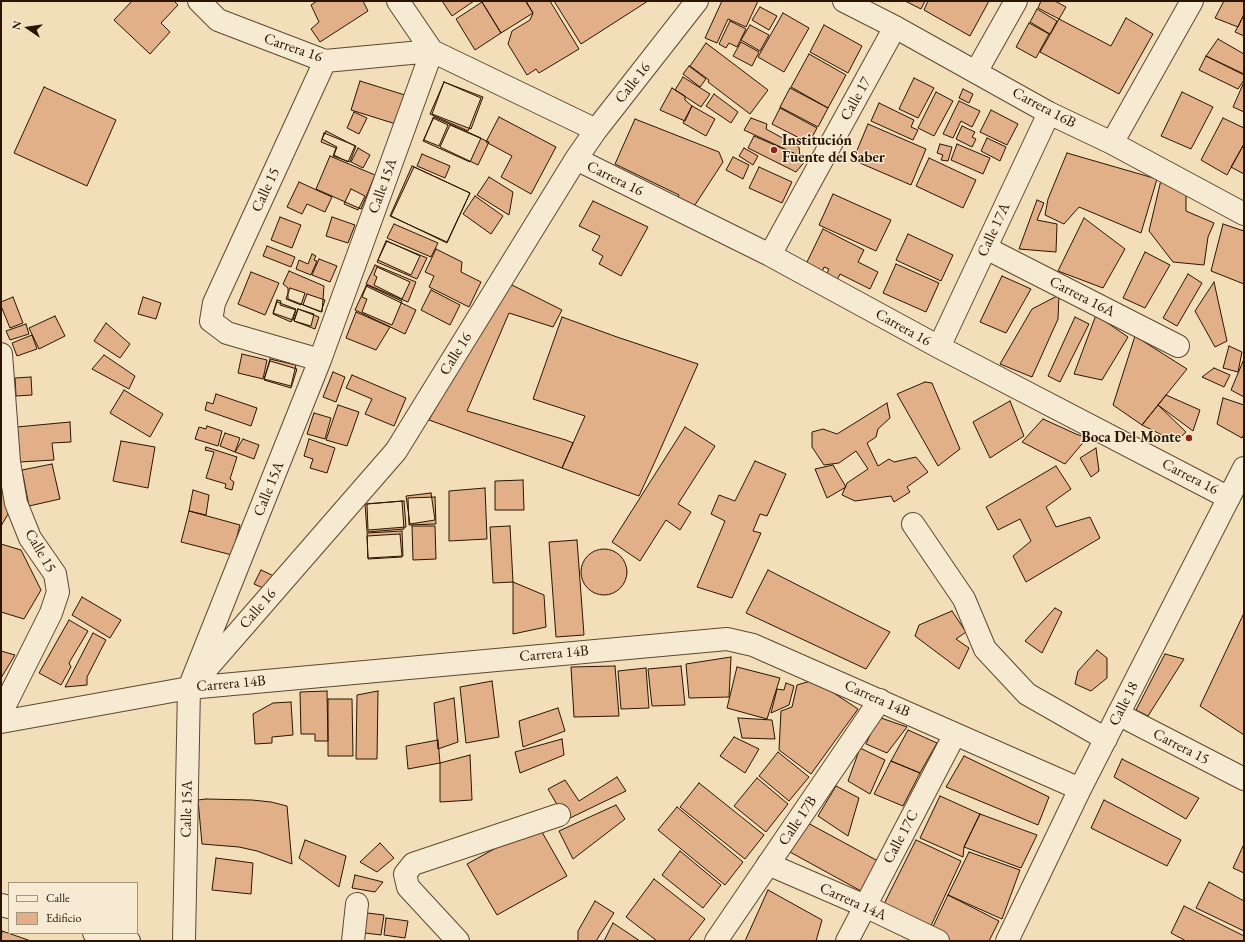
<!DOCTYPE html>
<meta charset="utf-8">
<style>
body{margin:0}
#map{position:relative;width:1245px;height:942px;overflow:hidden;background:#f2dfba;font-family:"EB Garamond",serif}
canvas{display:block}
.frame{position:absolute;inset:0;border:2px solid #2b1501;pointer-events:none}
.legend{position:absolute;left:8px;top:882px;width:130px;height:52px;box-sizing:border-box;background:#f7ead2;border:1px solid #a5957e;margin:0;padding:5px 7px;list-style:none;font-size:12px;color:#2b1501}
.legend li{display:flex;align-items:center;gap:8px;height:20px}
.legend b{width:20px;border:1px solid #a5957e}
.north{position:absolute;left:8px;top:8px;width:40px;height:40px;-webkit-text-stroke:3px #f7ead2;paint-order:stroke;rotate:283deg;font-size:11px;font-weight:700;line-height:16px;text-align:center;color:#2b1501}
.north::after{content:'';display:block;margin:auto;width:14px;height:18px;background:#2b1501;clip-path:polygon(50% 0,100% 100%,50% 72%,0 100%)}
</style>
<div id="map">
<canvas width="1245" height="942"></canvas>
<div class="frame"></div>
<ul class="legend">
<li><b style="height:5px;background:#f7ead2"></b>Calle</li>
<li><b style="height:11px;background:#e1b089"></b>Edificio</li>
</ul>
<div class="north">N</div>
</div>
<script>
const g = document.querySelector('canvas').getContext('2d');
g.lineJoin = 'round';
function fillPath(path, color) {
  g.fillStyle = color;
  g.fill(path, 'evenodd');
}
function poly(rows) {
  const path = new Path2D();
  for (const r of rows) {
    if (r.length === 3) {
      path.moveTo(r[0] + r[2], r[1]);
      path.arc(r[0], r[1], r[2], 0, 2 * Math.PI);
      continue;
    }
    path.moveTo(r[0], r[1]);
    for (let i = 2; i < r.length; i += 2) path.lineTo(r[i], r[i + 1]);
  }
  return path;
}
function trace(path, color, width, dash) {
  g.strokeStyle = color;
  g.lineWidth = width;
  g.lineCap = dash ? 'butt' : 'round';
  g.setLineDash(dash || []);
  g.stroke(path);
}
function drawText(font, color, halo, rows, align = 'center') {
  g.font = font + ' "EB Garamond",serif';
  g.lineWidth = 3;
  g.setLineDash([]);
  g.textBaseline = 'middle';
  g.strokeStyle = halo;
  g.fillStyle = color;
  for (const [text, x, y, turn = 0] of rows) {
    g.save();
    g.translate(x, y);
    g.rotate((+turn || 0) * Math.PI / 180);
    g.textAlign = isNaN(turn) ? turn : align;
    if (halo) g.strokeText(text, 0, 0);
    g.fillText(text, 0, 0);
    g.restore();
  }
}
const building = poly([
 [132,1,174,1,178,5,161,23,170,32,150,54,114,20,132,1],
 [317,1,363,1,368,11,320,42,311,29,319,22,311,5,317,1],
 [442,1,474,1,452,16,442,1],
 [484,1,526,1,533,13,501,33,482,2,484,1],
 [528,1,550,1,579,49,539,73,536,69,527,75,508,44,512,31,530,20,533,13,526,2,528,1],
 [554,1,648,1,581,44,554,1],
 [722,1,758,1,746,27,728,19,717,43,705,38,722,1],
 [905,1,925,1,921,9,905,1],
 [928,1,989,1,970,36,924,10,928,1],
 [1041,1,1055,1,1066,7,1059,19,1038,8,1041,1],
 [1224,1,1244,1,1244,14,1238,27,1215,18,1224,1],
 [482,2,501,33,475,50,456,19,482,2],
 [760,7,777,16,769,30,752,20,760,7],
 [1037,9,1057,21,1050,34,1030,22,1037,9],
 [783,13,809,28,784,72,758,57,783,13],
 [1244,15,1244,36,1235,32,1244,15],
 [1126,18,1153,34,1119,94,1040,52,1059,19,1111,46,1126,18],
 [730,21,746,29,737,47,729,43,726,48,719,44,730,21],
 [1029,23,1049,34,1036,58,1016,47,1029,23],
 [750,25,769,35,760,51,741,40,750,25],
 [824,25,862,46,848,73,810,52,824,25],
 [1218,39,1244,54,1244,74,1206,56,1218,39],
 [741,42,759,52,752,66,733,56,741,42],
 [706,43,768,90,750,114,708,82,709,80,690,66,706,43],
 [809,54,846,75,828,108,791,87,809,54],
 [1206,56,1244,75,1244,80,1238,89,1199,70,1206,56],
 [689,66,706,79,700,87,683,74,689,66],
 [683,77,710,94,701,107,675,90,683,77],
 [914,78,934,88,918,118,899,109,914,78],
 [360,81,408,96,399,125,351,110,360,81],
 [444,82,481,98,468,131,430,114,444,82],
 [444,82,483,97,471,129,432,114,444,82],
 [1244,82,1244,112,1233,107,1244,82],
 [44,87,116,120,87,186,14,153,44,87],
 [672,88,685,96,685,100,692,106,685,121,660,110,672,88],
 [790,88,828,108,818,127,780,107,790,88],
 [963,89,973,94,969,103,959,98,963,89],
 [936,92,953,101,934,136,918,128,936,92],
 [1182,92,1213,107,1191,149,1161,136,1182,92],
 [714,94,738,112,731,123,706,106,714,94],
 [959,101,980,111,972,127,961,121,953,138,943,134,959,101],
 [879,103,914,120,911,127,918,130,913,140,871,121,879,103],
 [692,106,715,119,706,136,683,123,692,106],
 [780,108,817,128,809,143,772,124,780,108],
 [991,110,1018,124,1007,145,980,132,991,110],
 [354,112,367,118,359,134,347,128,354,112],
 [434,117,481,138,470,162,423,141,434,117],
 [499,117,556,147,531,194,501,177,512,156,486,142,499,117],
 [433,118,448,125,439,146,424,140,433,118],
 [751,118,767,124,766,129,799,147,800,156,744,130,751,118],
 [1223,118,1244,128,1244,144,1227,175,1201,160,1223,118],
 [635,119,719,152,723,162,693,208,676,202,679,195,615,164,635,119],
 [868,124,926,149,911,185,853,160,868,124],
 [450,125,489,142,478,165,440,147,450,125],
 [962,126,975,132,972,137,976,139,972,147,956,139,962,126],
 [326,131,355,146,348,162,334,155,337,147,322,139,326,131],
 [324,133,356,146,350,162,333,156,336,148,321,142,324,133],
 [754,136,800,156,807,159,796,172,748,148,754,136],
 [987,138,1006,147,1000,161,981,151,987,138],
 [940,144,952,147,948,161,941,160,943,155,937,153,940,144],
 [957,144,990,158,983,174,951,160,957,144],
 [1244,144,1244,174,1231,167,1244,144],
 [358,148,370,155,363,168,351,162,358,148],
 [744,148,758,156,753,165,739,156,744,148],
 [1067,153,1157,179,1141,233,1079,207,1064,224,1045,215,1048,199,1067,153],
 [422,154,450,166,445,178,417,166,422,154],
 [330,156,375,175,361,209,316,189,330,156],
 [733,157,749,165,743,179,726,170,733,157],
 [929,158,976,180,963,208,916,186,929,158],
 [412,166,470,193,447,242,390,216,412,166],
 [414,167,470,193,447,243,391,216,414,167],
 [759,167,792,182,782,203,749,188,759,167],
 [489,177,513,192,509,215,477,195,489,177],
 [1161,180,1186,195,1186,211,1214,223,1208,237,1204,265,1173,262,1149,231,1161,180],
 [299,182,332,197,325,212,307,204,302,214,287,207,299,182],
 [351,189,365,196,358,210,344,204,351,189],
 [833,194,891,220,876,251,819,225,833,194],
 [475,196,503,216,491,234,463,214,475,196],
 [1037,200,1044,203,1037,220,1057,224,1056,252,1019,249,1037,200],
 [593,201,648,227,621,276,599,264,603,256,592,250,600,236,579,226,593,201],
 [280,217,301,225,292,248,271,240,280,217],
 [332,217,355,225,348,243,326,236,332,217],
 [1084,218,1125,249,1103,288,1058,271,1084,218],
 [394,224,438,243,431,257,387,238,394,224],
 [1223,224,1244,231,1244,284,1211,271,1223,224],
 [823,229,864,250,858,262,878,272,870,289,840,274,837,280,826,275,829,269,824,267,822,272,806,264,823,229],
 [908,234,953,255,941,281,896,260,908,234],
 [386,241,427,258,417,279,377,262,386,241],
 [387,241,420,256,411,275,378,260,387,241],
 [267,246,295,257,291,267,263,256,267,246],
 [436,249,462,262,461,272,481,282,469,307,429,287,434,276,425,272,436,249],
 [1145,252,1170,265,1145,308,1123,298,1145,252],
 [312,254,316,256,314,260,317,261,311,275,296,269,299,260,308,264,312,254],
 [319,259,337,266,330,282,312,275,319,259],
 [896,264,939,283,926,312,883,293,896,264],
 [375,265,416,282,408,302,366,284,375,265],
 [377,267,410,282,402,299,374,285,377,277,374,275,377,267],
 [289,271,324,286,322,312,288,299,288,288,283,284,289,271],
 [251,272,279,283,265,315,238,304,251,272],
 [1188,274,1202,283,1177,326,1163,318,1188,274],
 [1002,276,1031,289,1006,333,980,322,1002,276],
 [506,282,562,310,553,327,509,313,467,411,566,440,573,443,562,468,429,420,506,282],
 [1214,282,1227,341,1215,347,1195,311,1214,282],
 [367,285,402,301,392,325,362,312,367,299,362,297,367,285],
 [366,286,416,310,405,334,355,310,366,286],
 [290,288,305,293,301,305,286,299,290,288],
 [431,290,460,305,450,325,421,310,431,290],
 [307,294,325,300,321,312,303,305,307,294],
 [1059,295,1058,319,1032,377,1000,364,1032,309,1059,295],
 [13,297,23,323,10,328,1,306,1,302,13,297],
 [143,297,161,303,156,319,138,314,143,297],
 [277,300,281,301,280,305,296,310,293,320,273,313,277,300],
 [277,302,296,309,291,322,273,314,277,302],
 [298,309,314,314,311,326,294,321,298,309],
 [298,309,319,317,315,329,294,321,298,309],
 [356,312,390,327,376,350,346,338,356,312],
 [1096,315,1128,337,1102,380,1074,374,1096,315],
 [55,316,65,336,39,349,29,328,55,316],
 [562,317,617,337,698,364,657,457,639,496,562,468,585,416,533,399,562,317],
 [1075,317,1089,324,1060,382,1048,376,1075,317],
 [106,323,130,344,120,358,94,341,106,323],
 [26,324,29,334,10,340,6,331,26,324],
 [32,335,37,349,17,356,12,343,32,335],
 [1135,336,1187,369,1142,425,1113,405,1135,336],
 [1229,346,1242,352,1238,372,1223,368,1229,346],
 [242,354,267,360,263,379,238,373,242,354],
 [104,355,135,376,129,389,92,369,104,355],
 [270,359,296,365,291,386,264,379,270,359],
 [1244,359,1244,397,1231,390,1244,359],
 [270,361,297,369,291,388,264,380,270,361],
 [1214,368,1230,375,1224,387,1202,377,1214,368],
 [333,372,345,377,336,402,323,397,333,372],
 [352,375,406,398,394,426,365,414,372,399,346,388,352,375],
 [31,377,32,395,16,396,15,378,31,377],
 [925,382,932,383,960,449,938,466,897,394,925,382],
 [124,390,163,414,150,437,110,413,124,390],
 [216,394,257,408,251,426,205,410,207,402,213,404,216,394],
 [1166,395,1200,410,1193,431,1158,405,1166,395],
 [1223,398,1244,405,1244,434,1242,438,1217,424,1223,398],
 [1010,401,1024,436,990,458,973,422,1010,401],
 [887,403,890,418,878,429,876,437,867,443,878,466,889,459,894,462,916,457,928,472,907,487,910,492,894,502,891,496,855,501,842,495,847,483,868,469,856,451,839,463,824,465,812,447,812,432,823,429,837,434,887,403],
 [338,405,359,412,347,446,326,440,338,405],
 [1158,405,1186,432,1176,442,1142,425,1158,405],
 [314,413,331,418,325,439,307,434,314,413],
 [1043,419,1076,434,1087,438,1065,464,1022,442,1043,419],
 [70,422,71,442,52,443,54,460,20,462,17,427,70,422],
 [207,426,222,431,218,446,195,439,199,427,206,429,207,426],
 [685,427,715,446,678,504,691,512,680,530,666,520,640,561,612,542,685,427],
 [225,433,240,438,235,452,220,446,225,433],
 [243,439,259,445,254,459,235,452,243,439],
 [309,439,335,448,327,473,310,468,313,459,304,456,309,439],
 [121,441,155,447,148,488,113,481,121,441],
 [206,447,237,457,230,479,234,482,232,490,225,488,226,484,206,478,214,452,205,450,206,447],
 [1096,448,1099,471,1091,477,1080,458,1096,448],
 [755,461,786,474,767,516,760,514,753,531,761,533,732,598,697,587,725,521,711,514,719,495,735,501,755,461],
 [52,464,60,499,29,506,22,470,52,464],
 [833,465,846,487,827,498,815,469,833,465],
 [1056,466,1071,489,1046,507,1056,527,1090,517,1100,538,1026,582,1013,556,1031,541,1020,519,998,530,986,507,1056,466],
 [1,470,14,504,1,526,1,470],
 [523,480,524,510,495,510,495,481,523,480],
 [485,488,487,539,449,541,449,491,485,488],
 [193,490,209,495,206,515,189,511,193,490],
 [431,493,435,520,410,524,406,496,431,493],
 [435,497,436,524,409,525,408,498,435,497],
 [402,501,404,529,367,532,365,504,402,501],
 [404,501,406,527,368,530,367,504,404,501],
 [189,511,240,525,232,555,181,542,189,511],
 [412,526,435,526,436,559,413,560,412,526],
 [510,526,513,582,493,583,490,527,510,526],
 [402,531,403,556,368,558,367,533,402,531],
 [400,534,402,557,368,559,367,536,400,534],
 [577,540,584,635,556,637,549,542,577,540],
 [1,544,21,550,41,590,24,619,1,612,1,544],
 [604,572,23],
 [261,570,278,578,272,592,254,584,261,570],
 [768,570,890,632,866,669,746,613,768,570],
 [513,582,544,595,546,627,513,634,513,582],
 [82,597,121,620,110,638,72,615,82,597],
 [1055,608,1062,612,1042,653,1025,641,1055,608],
 [952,611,966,632,956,639,969,648,959,669,915,636,919,625,952,611],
 [1244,613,1244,735,1200,706,1244,613],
 [69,620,88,631,69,663,71,667,61,685,39,673,69,620],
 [93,633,106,640,87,677,87,685,65,687,93,633],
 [1097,650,1107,658,1107,678,1091,691,1075,684,1078,671,1097,650],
 [1,651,15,655,1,678,1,651],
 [1165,654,1184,659,1148,716,1136,710,1165,654],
 [731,657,729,697,689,698,686,664,731,657],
 [615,666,619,716,574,717,571,667,615,666],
 [681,666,685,705,652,706,648,669,681,666],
 [737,667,780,678,767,719,727,708,737,667],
 [646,668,649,708,621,709,618,671,646,668],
 [814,680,858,709,811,774,779,750,781,711,792,707,797,685,814,680],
 [492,681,499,737,466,743,460,687,492,681],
 [786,683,794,686,789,705,771,713,777,689,784,690,786,683],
 [327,691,328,741,315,741,315,734,301,734,300,692,327,691],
 [378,691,377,759,356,759,357,695,378,691],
 [454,698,458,742,438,749,434,703,454,698],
 [328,699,352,699,353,756,328,756,328,699],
 [291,702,293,735,272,737,272,743,255,744,253,714,273,703,291,702],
 [558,708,565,731,523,747,519,721,558,708],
 [878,717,907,727,887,753,866,744,878,717],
 [738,718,772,720,775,739,742,738,738,718],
 [908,730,937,743,920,773,891,761,908,730],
 [734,737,759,749,745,773,720,756,734,737],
 [562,739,564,755,520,773,515,752,562,739],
 [438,740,440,763,408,769,406,746,438,740],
 [860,748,885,760,870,794,848,781,860,748],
 [778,752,809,777,789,801,759,776,778,752],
 [470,755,472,800,440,802,440,763,470,755],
 [964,756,1049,797,1038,825,946,787,964,756],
 [1122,759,1199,798,1186,819,1114,777,1122,759],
 [891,761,920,773,903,806,874,794,891,761],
 [617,777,626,791,566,820,548,789,565,780,579,801,617,777],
 [757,778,788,804,766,832,734,806,757,778],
 [699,783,764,835,745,859,680,807,699,783],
 [836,786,859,798,848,836,818,816,836,786],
 [940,796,980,814,964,847,963,857,920,838,940,796],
 [206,799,252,800,271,802,287,806,292,864,257,851,239,847,202,844,198,800,206,799],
 [1104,800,1181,840,1167,866,1091,828,1104,800],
 [616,805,625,819,573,859,559,831,616,805],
 [677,807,743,862,725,885,658,830,677,807],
 [980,814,1037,835,1021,868,964,847,980,814],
 [806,822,878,861,861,891,790,852,806,822],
 [538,825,567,876,497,915,467,864,538,825],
 [305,840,346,856,339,887,299,858,305,840],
 [916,840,961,861,929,930,882,908,916,840],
 [380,843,394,858,377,872,360,862,380,843],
 [1244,844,1244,873,1233,868,1244,844],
 [680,851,721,885,703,908,662,875,680,851],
 [969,852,1020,870,1002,919,948,895,969,852],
 [216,858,253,863,251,894,212,890,216,858],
 [355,875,383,882,375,892,352,888,355,875],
 [654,879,705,919,688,941,657,941,626,917,654,879],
 [1209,882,1244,901,1244,931,1196,908,1209,882],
 [768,890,822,920,816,941,745,941,768,890],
 [948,895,999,921,989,941,946,941,930,933,948,895],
 [595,901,614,913,596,941,578,941,578,931,595,901],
 [1184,906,1244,936,1244,941,1186,941,1171,933,1184,906],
 [359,912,384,915,381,935,357,932,359,912],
 [386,918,408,921,405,938,384,935,386,918],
 [613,923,640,941,604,941,613,923],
 [2,931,31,941,1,941,2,931]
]);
const minor = poly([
 [199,1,218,20,325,61,432,51,596,130],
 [844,1,895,27,1049,113,1112,143,1244,214],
 [976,72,1016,1],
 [1112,143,1192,1],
 [576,159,770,255,939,347,1229,498],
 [986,248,1178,346],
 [770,255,895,27],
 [939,347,1049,113],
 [1,354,9,462,16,503,30,538,55,574,58,592,51,613,1,713],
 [320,360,227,333,211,321,214,303,325,61],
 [913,524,964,599,985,649,1027,694,1106,739],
 [201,675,396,451,576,159,596,130,697,1],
 [1118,714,1244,779],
 [1,722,189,688,727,639,753,645,1080,789],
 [768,864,865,906,938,941],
 [1,905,9,907],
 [94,933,129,941],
 [184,941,189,688,320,360,432,51,398,1],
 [353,941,357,904],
 [458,941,408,887,405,874,413,864,559,815],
 [716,941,880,700],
 [847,941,955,734],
 [1007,941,1080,789,1244,468]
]);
const markers = [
 [774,150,4,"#8f2418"],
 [1189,438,4,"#8f2418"]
];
const streetNames = [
 ["Carrera 16",293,48,19],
 ["Calle 16",633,83,-52],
 ["Calle 17",856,99,-61],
 ["Carrera 16B",1044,108,28],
 ["Carrera 16",615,179,26],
 ["Calle 15A",383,186,-70],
 ["Calle 15",266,190,-65],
 ["Calle 17A",994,230,-65],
 ["Carrera 16A",1082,297,27],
 ["Carrera 16",903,328,29],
 ["Calle 16",456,354,-58],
 ["Carrera 16",1190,477,27],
 ["Calle 15A",269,489,-68],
 ["Calle 15",40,551,60],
 ["Calle 16",258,609,-49],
 ["Carrera 14B",554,654,-5],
 ["Carrera 14B",231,684,-5],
 ["Carrera 14B",877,699,24],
 ["Calle 18",1124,704,-63],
 ["Carrera 15",1181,747,27],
 ["Calle 15A",187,809,-89],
 ["Calle 17B",798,821,-56],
 ["Calle 17C",901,837,-62],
 ["Carrera 14A",853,902,24]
];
const poiNames = [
 ["Institución",782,141],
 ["Fuente del Saber",782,158],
 ["Boca Del Monte",1181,438,"right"]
];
fillPath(building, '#e1b089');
trace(building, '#2b1501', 1);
trace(minor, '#5d482f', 24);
trace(minor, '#f7ead2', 22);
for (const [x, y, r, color] of markers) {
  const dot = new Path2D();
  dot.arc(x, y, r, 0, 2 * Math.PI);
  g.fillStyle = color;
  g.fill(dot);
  trace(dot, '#f7ead2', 1.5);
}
drawText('15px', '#2b1501', '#f7ead2', streetNames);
drawText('bold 15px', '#2b1501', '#f7ead2', poiNames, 'left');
</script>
